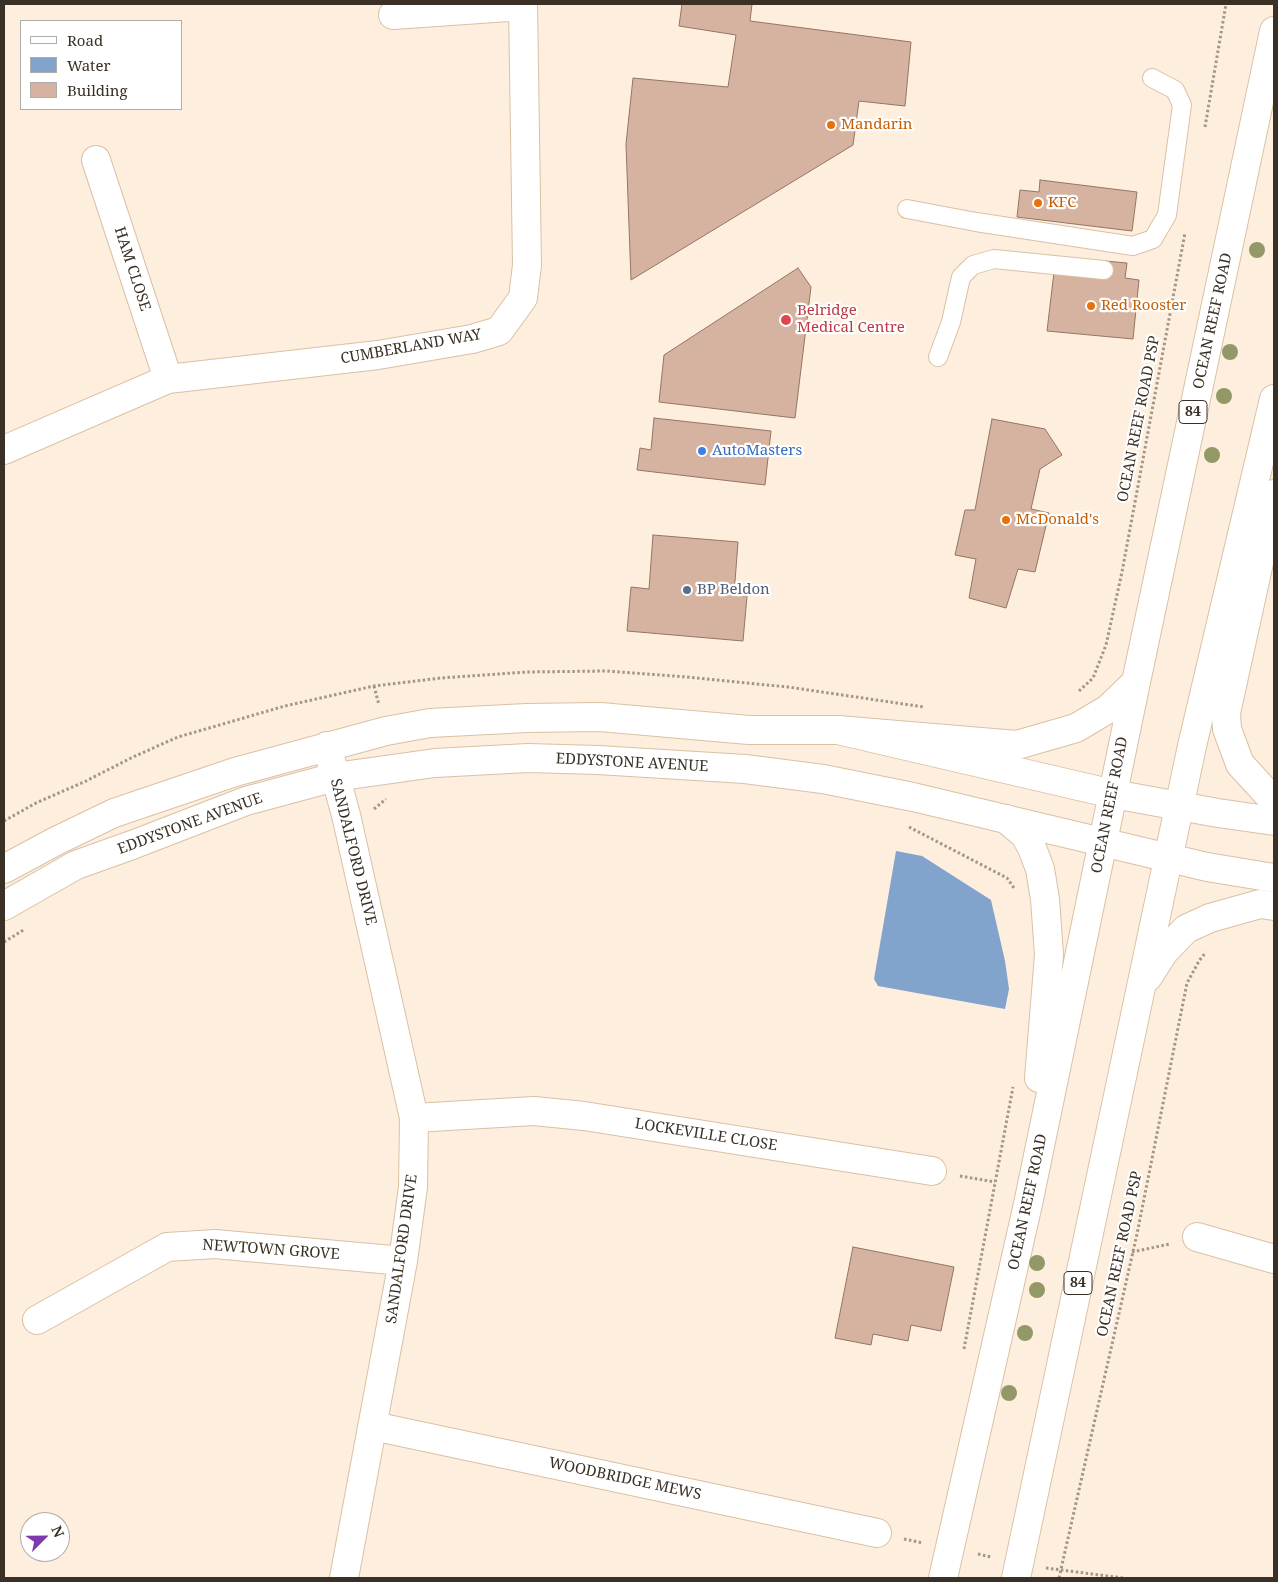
<!DOCTYPE html>
<style>
body{margin:0}
#map{position:relative;width:1278px;height:1582px;overflow:hidden;background:#feeedd;font-family:"Noto Serif",serif}
canvas{display:block}
.frame{position:absolute;inset:0;border:5px solid #3a3025;pointer-events:none}
.legend{position:absolute;left:20px;top:20px;width:162px;height:90px;box-sizing:border-box;background:#fff;border:1px solid #b0aca8;margin:0;padding:6px 9px;list-style:none;font-size:15px;color:#3a3025}
.legend li{display:flex;align-items:center;gap:10px;height:25px}
.legend b{width:25px;border:1px solid #b0aca8}
.north{position:absolute;left:20px;top:1512px;width:50px;height:50px;box-sizing:border-box;background:#fff;border:1px solid #b0aca8;border-radius:50%;rotate:67deg;font-size:14px;font-weight:700;line-height:20px;text-align:center;color:#3a3025}
.north::after{content:'';display:block;margin:auto;width:18px;height:22px;background:#7e3aad;clip-path:polygon(50% 0,100% 100%,50% 72%,0 100%)}
</style>
<div id="map">
<canvas width="1278" height="1582"></canvas>
<div class="frame"></div>
<ul class="legend">
<li><b style="height:6px;background:#fff"></b>Road</li>
<li><b style="height:14px;background:#81a3cc"></b>Water</li>
<li><b style="height:14px;background:#d6b3a1"></b>Building</li>
</ul>
<div class="north">N</div>
</div>
<script>
const g = document.querySelector('canvas').getContext('2d');
g.lineJoin = 'round';
function fillPath(path, color) {
  g.fillStyle = color;
  g.fill(path, 'evenodd');
}
function poly(rows) {
  const path = new Path2D();
  for (const r of rows) {
    path.moveTo(r[0], r[1]);
    for (let i = 2; i < r.length; i += 2) path.lineTo(r[i], r[i + 1]);
  }
  return path;
}
function trace(path, color, width, dash) {
  g.strokeStyle = color;
  g.lineWidth = width;
  g.lineCap = dash ? 'butt' : 'round';
  g.setLineDash(dash || []);
  g.stroke(path);
}
function drawText(font, color, halo, rows, align = 'center') {
  g.font = font + ' "Noto Serif",serif';
  g.lineWidth = 4.5;
  g.setLineDash([]);
  g.textBaseline = 'middle';
  g.strokeStyle = halo;
  g.fillStyle = color;
  for (const [text, x, y, turn = 0] of rows) {
    g.save();
    g.translate(x, y);
    g.rotate((+turn || 0) * Math.PI / 180);
    g.textAlign = isNaN(turn) ? turn : align;
    if (halo) g.strokeText(text, 0, 0);
    g.fillText(text, 0, 0);
    g.restore();
  }
}
const water = poly([
 [896,851,922,856,991,900,1005,961,1009,989,1005,1009,878,986,874,979]
]);
const building = poly([
 [682,4,752,4,750,21,911,42,905,106,859,101,853,145,631,280,626,144,633,78,728,87,736,35,679,26,682,4],
 [1040,180,1137,192,1132,231,1017,217,1020,190,1039,192,1040,180],
 [1105,261,1127,263,1125,278,1139,280,1133,339,1047,331,1054,272,1104,277,1105,261],
 [798,268,811,287,795,418,659,402,664,355,798,268],
 [654,418,771,431,765,485,637,470,640,448,651,450,654,418],
 [992,419,1045,429,1062,455,1040,469,1031,509,1049,513,1035,572,1018,569,1006,608,969,598,976,559,955,555,965,510,975,510,992,419],
 [653,535,738,542,734,595,747,596,743,641,627,631,631,587,649,589,653,535],
 [853,1247,954,1267,941,1331,911,1325,908,1341,873,1334,871,1345,835,1338,853,1247]
]);
const path = poly([
 [1205,127,1226,4],
 [374,686,379,705],
 [1079,691,1093,678,1106,645,1122,572,1185,233],
 [374,809,386,799],
 [4,821,36,803,86,781,133,757,178,737,285,706,374,686,441,678,527,672,607,671,687,677,788,687,924,707],
 [909,827,1007,878,1014,888],
 [4,942,25,929],
 [960,1176,995,1182],
 [1132,1252,1170,1244],
 [964,1349,1013,1087],
 [904,1539,923,1543],
 [978,1554,991,1557],
 [1046,1568,1123,1578],
 [1059,1578,1137,1234,1187,983,1199,961,1206,952]
]);
const service = poly([
 [907,209,976,222,1133,246,1153,239,1167,215,1182,105,1175,90,1152,78],
 [938,357,951,322,961,277,973,265,994,259,1104,270]
]);
const minor = poly([
 [393,15,523,6],
 [96,160,168,379],
 [4,450,168,379,378,355,472,339,499,331,523,298,527,265,523,4],
 [327,746,346,815,414,1118,413,1187,403,1261,344,1578],
 [414,1118,534,1111,584,1116,932,1171],
 [1197,1237,1274,1259],
 [37,1320,167,1247,215,1244,403,1261],
 [373,1426,877,1533]
]);
const secondary = poly([
 [4,869,56,841,114,813,235,772,386,731,430,723,527,718,600,717,749,730,838,730,1113,794,1218,813,1274,821],
 [4,906,76,865,132,845,246,801,335,777,435,763,528,758,598,760,745,769,823,779,913,797,1207,867,1274,878]
]);
const primary = poly([
 [1274,494,1226,713,1227,729,1240,764,1274,801],
 [838,730,1017,745,1076,728,1108,709,1136,682],
 [1006,819,1025,835,1032,848,1040,869,1045,899,1049,955,1039,1078],
 [1148,977,1164,952,1186,929,1210,918,1260,904,1274,906],
 [943,1578,1028,1204,1136,682,1274,31],
 [1016,1578,1192,746,1274,399]
]);
const trees = [
 [1257,250],
 [1230,352],
 [1224,396],
 [1212,455],
 [1037,1263],
 [1037,1290],
 [1025,1333],
 [1009,1393]
];
const markers = [
 [831,125,5,"#e8710a"],
 [1038,203,5,"#e8710a"],
 [1091,306,5,"#e8710a"],
 [786,320,6,"#e0444e"],
 [702,451,5,"#3f7fe0"],
 [1006,520,5,"#e8710a"],
 [687,590,5,"#5c6f8a"]
];
const shields = [
 [1193,412,28],
 [1078,1283,28]
];
const shieldNames = [
 ["84",1193,412],
 ["84",1078,1283]
];
const foodNames = [
 ["Mandarin",841,125],
 ["KFC",1048,203],
 ["Red Rooster",1101,306],
 ["McDonald's",1016,520]
];
const streetNames = [
 ["HAM CLOSE",132,269,72],
 ["OCEAN REEF ROAD",1213,321,-78],
 ["CUMBERLAND WAY",411,347,-10],
 ["OCEAN REEF ROAD PSP",1139,419,-79],
 ["EDDYSTONE AVENUE",632,763,3],
 ["OCEAN REEF ROAD",1110,805,-79],
 ["EDDYSTONE AVENUE",190,824,-20],
 ["SANDALFORD DRIVE",353,852,76],
 ["LOCKEVILLE CLOSE",706,1135,9],
 ["OCEAN REEF ROAD",1028,1202,-78],
 ["SANDALFORD DRIVE",402,1249,-82],
 ["NEWTOWN GROVE",271,1250,4],
 ["OCEAN REEF ROAD PSP",1120,1254,-78],
 ["WOODBRIDGE MEWS",625,1479,12]
];
const healthNames = [
 ["Belridge",797,311],
 ["Medical Centre",797,328]
];
const shopNames = [
 ["AutoMasters",712,451]
];
const serviceNames = [
 ["BP Beldon",697,590]
];
fillPath(water, '#81a3cc');
fillPath(building, '#d6b3a1');
trace(building, '#947463', 1);
trace(service, '#dac1a5', 20);
trace(minor, '#dac1a5', 30);
trace(secondary, '#dac1a5', 30);
trace(primary, '#dac1a5', 30);
trace(path, '#a39688', 3, [2.5, 2.5]);
trace(service, '#fff', 18);
trace(minor, '#fff', 28);
trace(secondary, '#fff', 28);
trace(primary, '#fff', 28);
g.fillStyle = '#929967';
for (const [x, y] of trees) {
  g.beginPath();
  g.arc(x, y, 8, 0, 2 * Math.PI);
  g.fill();
}
for (const [x, y, r, color] of markers) {
  const dot = new Path2D();
  dot.arc(x, y, r, 0, 2 * Math.PI);
  g.fillStyle = color;
  g.fill(dot);
  trace(dot, '#fff', 2);
}
for (const [x, y, w] of shields) {
  const box = new Path2D();
  box.roundRect(x - w / 2, y - 11.5, w, 23, 4);
  g.fillStyle = '#fff';
  g.fill(box);
  trace(box, '#3a3025', 1);
}
drawText('bold 14px', '#3a3025', null, shieldNames);
drawText('15px', '#c56008', '#fff', foodNames, 'left');
drawText('15px', '#3a3025', '#fff', streetNames);
drawText('15px', '#be3a42', '#fff', healthNames, 'left');
drawText('15px', '#366cbe', '#fff', shopNames, 'left');
drawText('15px', '#4e5e75', '#fff', serviceNames, 'left');
</script>
